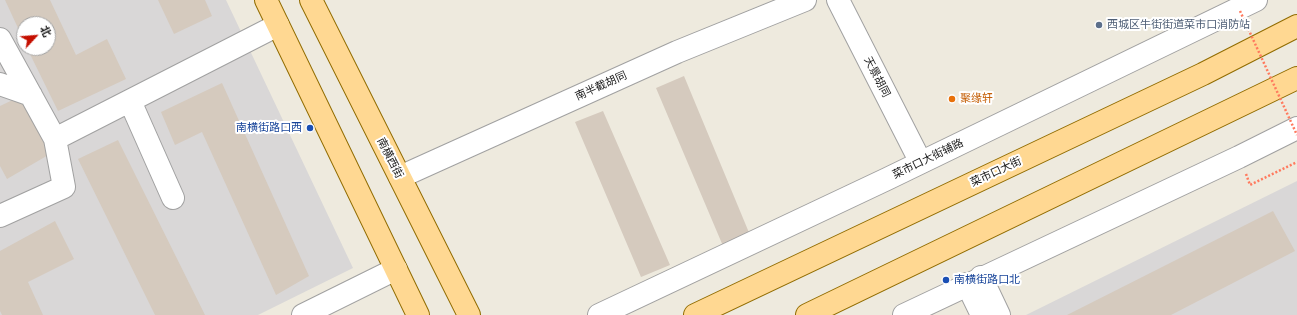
<!DOCTYPE html>
<meta charset="utf-8">
<style>
body{margin:0}
#map{position:relative;width:1297px;height:315px;overflow:hidden;background:#eeeade;font-family:Quicksand,"Noto Sans SC",sans-serif}
canvas{display:block}
.north{position:absolute;left:16px;top:16px;width:40px;height:40px;box-sizing:border-box;background:#fff;border:1px solid #a3a3a3;border-radius:50%;rotate:64deg;font-size:11px;font-weight:700;line-height:16px;text-align:center;color:#1a1a1a}
.north::after{content:'';display:block;margin:auto;width:14px;height:18px;background:#c50f00;clip-path:polygon(50% 0,100% 100%,50% 72%,0 100%)}
</style>
<div id="map">
<canvas width="1297" height="315"></canvas>
<div class="north">北</div>
</div>
<script>
const g = document.querySelector('canvas').getContext('2d');
g.lineJoin = 'round';
function fillPath(path, color) {
  g.fillStyle = color;
  g.fill(path, 'evenodd');
}
function poly(rows) {
  const path = new Path2D();
  for (const r of rows) {
    path.moveTo(r[0], r[1]);
    for (let i = 2; i < r.length; i += 2) path.lineTo(r[i], r[i + 1]);
  }
  return path;
}
function trace(path, color, width, dash) {
  g.strokeStyle = color;
  g.lineWidth = width;
  g.lineCap = dash ? 'butt' : 'round';
  g.setLineDash(dash || []);
  g.stroke(path);
}
function drawText(font, color, halo, rows, align = 'center') {
  g.font = font + ' Quicksand,"Noto Sans SC",sans-serif';
  g.lineWidth = 4;
  g.setLineDash([]);
  g.textBaseline = 'middle';
  g.strokeStyle = halo;
  g.fillStyle = color;
  for (const [text, x, y, turn = 0] of rows) {
    g.save();
    g.translate(x, y);
    g.rotate((+turn || 0) * Math.PI / 180);
    g.textAlign = isNaN(turn) ? turn : align;
    if (halo) g.strokeText(text, 0, 0);
    g.fillText(text, 0, 0);
    g.restore();
  }
}
const residential = poly([
 [0,0,226,0,353,268,258,315,0,315],
 [24,24,48,24,48,48,24,48],
 [1297,181,1297,315,1026,315]
]);
const building = poly([
 [5,0,50,0,76,55,107,39,126,79,58,111,27,48,48,48,48,24,24,24,24,41],
 [158,0,205,0,212,16,174,34],
 [684,76,750,235,723,246,656,88],
 [222,83,309,276,276,295,202,132,175,145,161,112],
 [21,96,50,154,7,179,0,166,0,106],
 [603,111,670,265,641,277,575,122],
 [118,140,205,315,155,315,78,159],
 [1273,211,1295,251,1171,315,1067,315],
 [55,221,74,259,28,282,43,315,2,315,0,311,0,251]
]);
const path = poly([
 [1246,174,1250,185,1297,162]
]);
const minor = poly([
 [838,0,917,155],
 [0,39,55,139],
 [0,84,31,95],
 [130,101,173,198],
 [400,177,677,52,805,0],
 [0,216,64,187,55,139,278,25],
 [981,277,999,315],
 [967,284,982,315],
 [303,315,396,269],
 [599,315,887,179,1256,0],
 [904,315,1239,157,1297,128]
]);
const major = poly([
 [266,0,418,315],
 [311,0,469,315],
 [695,315,1203,74,1297,26],
 [807,315,1297,78]
]);
const pathBridge = poly([
 [1240,11,1297,135]
]);
const markers = [
 [1099,25,4,"#5c6f8a"],
 [952,99,4,"#e8710a"],
 [310,128,4,"#1a4fb4"],
 [946,280,4,"#1a4fb4"]
];
const serviceNames = [
 ["西城区牛街街道菜市口消防站",1107,25]
];
const streetNames = [
 ["天景胡同",877,77,63],
 ["南半截胡同",601,86,-24],
 ["南横西街",390,158,63],
 ["菜市口大街辅路",928,159,-26],
 ["菜市口大街",996,172,-25]
];
const foodNames = [
 ["聚缘轩",960,99]
];
const transitNames = [
 ["南横街路口西",302,128],
 ["南横街路口北",954,280,"left"]
];
fillPath(residential, '#d9d7d7');
fillPath(building, '#d5cabe');
trace(minor, '#a1a1a1', 24);
trace(major, '#916c00', 24);
trace(path, '#ff7a5e', 2.5, [2, 2]);
trace(minor, '#fff', 22);
trace(major, '#ffd892', 22);
trace(pathBridge, '#ff7a5e', 2.5, [2, 2]);
for (const [x, y, r, color] of markers) {
  const dot = new Path2D();
  dot.arc(x, y, r, 0, 2 * Math.PI);
  g.fillStyle = color;
  g.fill(dot);
  trace(dot, '#fff', 1.5);
}
drawText('11px', '#4e5e75', '#fff', serviceNames, 'left');
drawText('11px', '#1a1a1a', '#fff', streetNames);
drawText('11px', '#c56008', '#fff', foodNames, 'left');
drawText('11px', '#164399', '#fff', transitNames, 'right');
</script>
